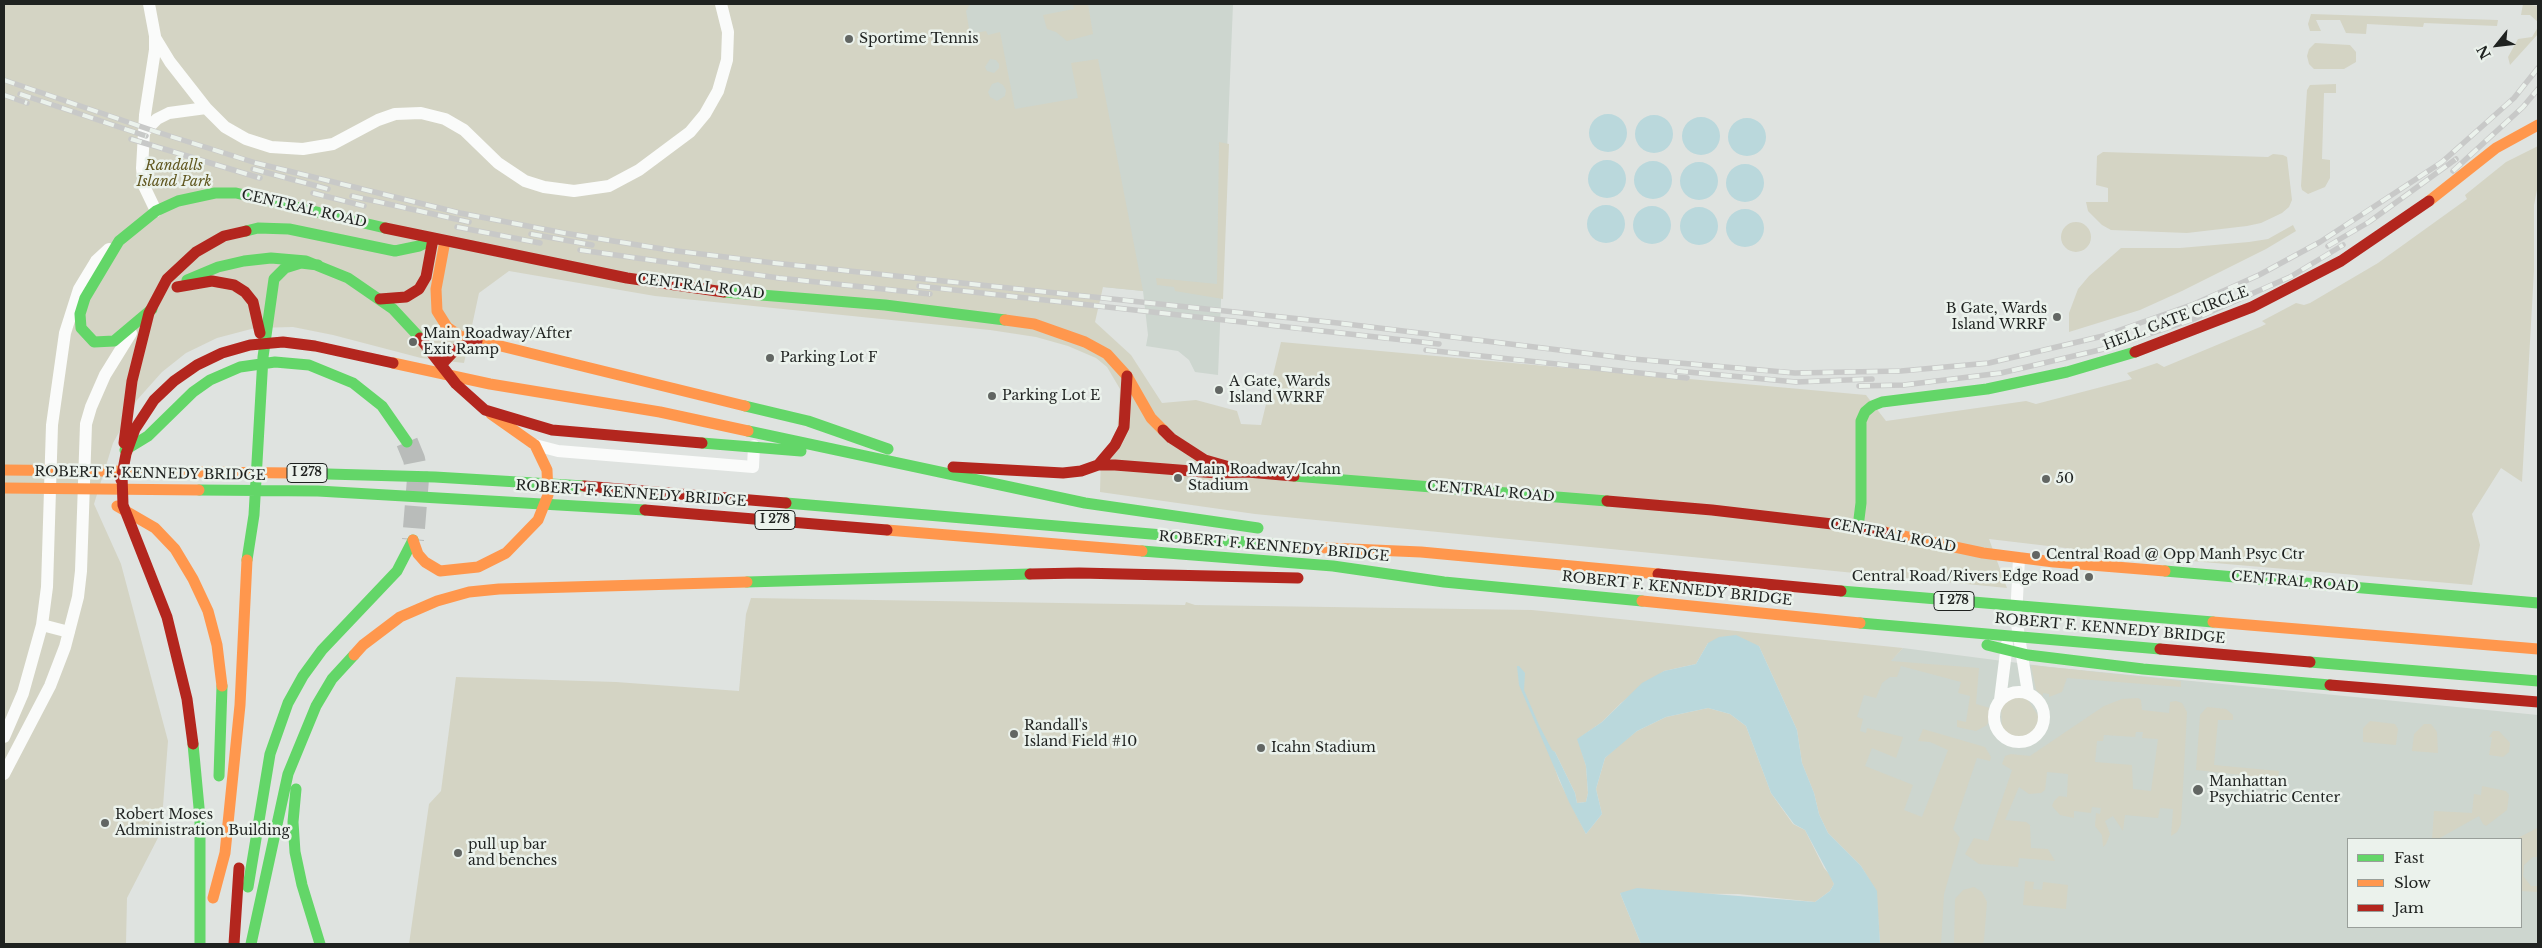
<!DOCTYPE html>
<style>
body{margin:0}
#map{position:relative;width:2542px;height:948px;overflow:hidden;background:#dfe3e0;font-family:"Libre Baskerville",serif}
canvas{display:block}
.frame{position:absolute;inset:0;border:5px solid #1f2220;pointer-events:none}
.legend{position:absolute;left:2347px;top:838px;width:175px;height:90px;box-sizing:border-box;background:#ebf2ec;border:1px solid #999f9a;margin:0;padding:6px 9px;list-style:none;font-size:15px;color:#1f2220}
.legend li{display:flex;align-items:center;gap:10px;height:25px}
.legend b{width:25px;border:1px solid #999f9a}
.north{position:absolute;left:2472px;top:20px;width:50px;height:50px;-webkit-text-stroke:4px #ebf2ec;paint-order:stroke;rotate:241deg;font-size:14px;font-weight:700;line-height:20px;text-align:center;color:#1f2220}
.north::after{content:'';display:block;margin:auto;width:18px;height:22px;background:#1f2220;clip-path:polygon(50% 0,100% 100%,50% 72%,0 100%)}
</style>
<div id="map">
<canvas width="2542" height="948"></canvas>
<div class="frame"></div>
<ul class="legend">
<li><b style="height:6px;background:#63d668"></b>Fast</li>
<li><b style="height:6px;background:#ff974d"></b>Slow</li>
<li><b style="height:6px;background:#b3261e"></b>Jam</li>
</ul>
<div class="north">N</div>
</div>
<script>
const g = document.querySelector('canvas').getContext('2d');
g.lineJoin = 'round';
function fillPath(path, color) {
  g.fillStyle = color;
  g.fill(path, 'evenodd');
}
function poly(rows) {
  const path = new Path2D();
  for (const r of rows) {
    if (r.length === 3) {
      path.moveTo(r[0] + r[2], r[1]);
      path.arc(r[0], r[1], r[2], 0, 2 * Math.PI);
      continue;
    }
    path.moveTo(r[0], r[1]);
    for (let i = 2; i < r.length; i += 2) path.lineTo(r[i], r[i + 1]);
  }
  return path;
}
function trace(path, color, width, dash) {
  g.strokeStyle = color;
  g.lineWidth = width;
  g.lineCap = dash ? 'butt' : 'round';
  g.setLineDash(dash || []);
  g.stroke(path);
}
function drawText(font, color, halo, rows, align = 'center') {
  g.font = font + ' "Libre Baskerville",serif';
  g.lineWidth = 5;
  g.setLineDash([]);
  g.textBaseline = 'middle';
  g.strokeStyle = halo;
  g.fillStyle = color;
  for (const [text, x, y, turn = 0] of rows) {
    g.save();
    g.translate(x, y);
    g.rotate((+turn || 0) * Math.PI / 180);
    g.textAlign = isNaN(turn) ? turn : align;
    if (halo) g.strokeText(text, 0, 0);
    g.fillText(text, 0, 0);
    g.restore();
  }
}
const built = poly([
 [951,4,1233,4,1218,375,1195,372,1189,360,1178,351,1146,346,1148,335,1143,291,1103,287,949,37],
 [1903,648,2049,667,2538,715,2538,944,1937,944,1869,807,1842,711],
 [2348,839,2521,839,2521,927,2348,927]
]);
const green = poly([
 [4,4,970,4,966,11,970,34,986,31,988,35,1000,32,1015,109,1078,98,1071,63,1098,59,1143,291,1103,287,1095,322,1131,355,1162,403,1196,400,1237,411,1241,424,1261,425,1281,342,1866,395,1886,421,2026,401,2036,404,2132,379,2127,373,2157,363,2164,367,2260,327,2266,324,2262,321,2296,303,2304,305,2310,303,2378,263,2467,199,2465,195,2506,162,2538,146,2538,185,2534,205,2534,271,2522,482,2501,468,2472,514,2480,545,2472,585,2133,556,1989,539,2007,588,1255,514,1100,492,1101,454,1117,435,1120,389,1107,367,1096,358,1068,346,1036,337,990,330,655,296,509,271,479,293,464,363,421,358,333,335,293,327,255,328,217,338,186,353,162,372,137,400,113,443,94,504,121,564,168,741,161,832,127,898,126,944,4,944],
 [990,59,996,60,999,64,999,68,994,73,987,71,985,67],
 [998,82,1003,85,1006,90,1005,96,997,101,990,97,988,92,992,84],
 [1073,4,1088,4,1093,34,1067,41,1056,32,1047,29,1043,15,1074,9],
 [2523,4,2538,6,2538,22,2530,15,2521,15],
 [2311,14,2498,20,2497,26,2424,23,2423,27,2367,24,2366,34,2346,33,2340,20,2316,20,2321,31,2310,31,2308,24],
 [2538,27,2538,34,2510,65,2508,57,2518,39,2532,37],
 [2315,43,2350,45,2356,52,2356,62,2344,69,2314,69,2309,64,2307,56,2309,49],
 [2336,84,2336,93,2324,93,2322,159,2330,160,2330,178,2325,187,2308,194,2302,190,2301,186,2307,90,2310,85],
 [1219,142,1229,144,1223,299,1175,291,1174,287,1157,285,1156,278,1217,284],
 [2103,152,2268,157,2273,154,2283,155,2287,157,2292,200,2289,207,2282,213,2261,223,2247,226,2187,233,2111,230,2102,225,2088,211,2086,202,2108,202,2108,188,2096,185,2097,156],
 [2076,237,15],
 [2293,225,2296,231,2266,249,2182,291,2140,310,2069,332,2069,313,2078,289,2089,276,2121,248,2180,248,2249,242,2268,239],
 [751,598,1185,605,1186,602,1195,605,1532,610,1903,648,1891,661,1979,668,1976,704,1990,708,1989,720,1987,725,1976,731,1957,727,1957,720,1966,722,1970,696,1958,693,1961,682,1901,666,1897,677,1890,677,1882,683,1876,698,1864,695,1857,717,1863,719,1860,731,1866,733,1867,728,1903,737,1896,758,1872,748,1865,766,1913,785,1904,810,1922,817,1948,750,1930,742,1918,741,1923,729,1985,747,1991,757,1990,761,1977,758,1953,829,1960,838,1944,894,1941,944,1880,944,1876,891,1861,866,1828,833,1819,814,1814,793,1802,763,1797,730,1759,646,1708,643,1696,664,1664,671,1621,703,1602,722,1578,739,1586,766,1588,793,1586,802,1577,803,1575,793,1555,752,1549,751,1559,780,1586,834,1602,814,1596,789,1605,758,1620,744,1637,731,1666,717,1708,708,1730,714,1746,726,1771,793,1793,824,1805,830,1824,868,1830,875,1834,884,1830,891,1815,902,1738,894,1620,893,1641,944,409,944,429,804,441,791,456,677,616,682,739,691,746,614],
 [2031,665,2181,681,2181,687,2067,678,2062,692,2049,697,2049,694,2043,693,2043,696,2036,690],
 [2016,694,2028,700,2039,717,2036,730,2029,736,2012,737,2002,729,2001,704,2004,700],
 [2138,698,2141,700,2142,710,2169,713,2170,702,2176,701,2182,703,2187,712,2181,824,2177,832,2171,836,2173,809,2160,808,2158,818,2125,815,2123,831,2113,816,2105,821,2110,834,2106,844,2103,847,2102,835,2095,826,2096,813,2100,814,2101,808,2092,807,2091,813,2074,811,2074,818,2060,815,2052,806,2054,801,2059,796,2067,797,2068,774,2047,772,2045,790,2041,793,2029,794,2019,787,2005,820,2026,822,2030,825,2031,848,2048,849,2055,861,2019,858,2018,867,1979,864,1965,854,1974,838,1988,841,2012,770,2002,764,2005,756,2011,754,2030,756,2104,706,2122,699],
 [2136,732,2143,732,2142,738,2158,739,2151,791,2133,789,2132,765,2095,762,2097,741,2103,741,2104,735,2135,737],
 [2207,707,2226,709,2233,715,2233,720,2218,720,2214,765,2279,771,2278,779,2196,770,2200,715],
 [2370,721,2395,724,2398,729,2396,745,2363,742,2363,728],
 [2424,724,2431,724,2437,732,2438,753,2412,751,2414,734],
 [2493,731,2499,731,2510,743,2509,752,2503,757,2489,755,2492,737,2489,737],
 [2482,786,2506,791,2509,795,2507,810,2486,826,2483,824,2479,816,2438,839,2432,839,2434,811,2472,813,2474,794,2481,795],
 [2538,809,2538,857,2533,857,2524,865,2523,876,2531,886,2538,886,2538,892,2521,891,2521,839,2516,839,2537,828],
 [2025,881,2034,882,2033,889,2042,890,2043,882,2068,885,2066,909,2023,905],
 [1974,887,1982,892,1987,902,1984,940,1983,944,1954,944,1955,899,1963,890]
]);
const water = poly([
 [1608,133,19],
 [1654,134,19],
 [1701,136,19],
 [1747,137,19],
 [1607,179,19],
 [1653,180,19],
 [1699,181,19],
 [1745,183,19],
 [1606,224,19],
 [1652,225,19],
 [1699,226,19],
 [1745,228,19],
 [1736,635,1759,646,1797,730,1802,763,1814,793,1819,814,1828,833,1861,866,1877,891,1880,944,1641,944,1620,893,1637,888,1815,902,1830,891,1834,884,1805,830,1794,824,1771,793,1746,726,1730,714,1708,708,1666,717,1637,731,1605,758,1596,789,1602,814,1586,834,1569,802,1519,685,1517,666,1519,666,1525,673,1524,690,1539,725,1552,750,1555,752,1575,793,1577,803,1586,802,1588,793,1586,766,1577,739,1602,722,1642,683,1664,671,1696,664,1708,643,1719,637]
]);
const highwayTunnel = poly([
 [407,442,414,459,418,479,413,540]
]);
const street = poly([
 [149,4,155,36,155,50,145,115,142,168,144,186,156,211],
 [156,39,170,62,206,108],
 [144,132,157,119,169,113,206,108,225,127,246,139,271,147,303,149,333,144,378,120,395,114,421,113,445,119,464,130,498,163,525,181,544,187,574,191,609,186,639,170,690,132,705,114,718,91,727,60,728,32,721,4],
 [535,445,558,451,753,467,754,446],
 [2019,558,2016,618,2028,693],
 [42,625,69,632],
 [2019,717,25],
 [2000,700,2007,644],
 [4,737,23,693,42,625,47,587,52,425,65,333,79,289,96,261,109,249],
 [4,774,50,686,65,647,78,597,81,571,86,424,91,407,105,375,131,333]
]);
const fast = poly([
 [246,231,258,228,289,229,395,251,419,246,433,239],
 [187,280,218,267,244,261,271,258,306,261,348,278,393,309,420,338],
 [724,292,885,305,1005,320],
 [152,309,114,341,94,342,81,328,80,314,85,298,119,241,156,211,178,201,215,193,236,193,385,228],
 [745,406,808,421,888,449],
 [748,431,1085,503,1258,528],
 [702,443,801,451],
 [125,450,148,436,193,392,210,380,240,367,275,362,309,365,353,383,382,406,407,442],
 [292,473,435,477,584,486],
 [1294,476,1607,501],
 [199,490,318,491,645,510],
 [786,503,1304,547],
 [1858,527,1861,503,1861,421,1865,412,1872,406,1882,402,1987,389,2067,372,2135,352],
 [1142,551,1333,566,1444,582,1642,601],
 [247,560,254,515,263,357,274,279,285,268,301,263,318,265],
 [2165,571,2538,603],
 [747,582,1030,574],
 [1841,591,2213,622],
 [1860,623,2160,649],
 [1987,645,2028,655,2143,669,2330,685],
 [2310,662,2538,681],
 [193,744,200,818,200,944],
 [219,776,222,686],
 [296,789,293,822,295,852,302,885,320,944],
 [248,887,270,754,288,703,303,676,322,650,397,571,413,540],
 [251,944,288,774,316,706,332,679,354,655]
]);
const slow = poly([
 [2429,201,2496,148,2538,125],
 [445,241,436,289,437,311,447,327,460,336,745,406],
 [1005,320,1034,324,1085,342,1107,354,1127,376,1151,418,1163,430],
 [393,363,490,384,660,412,748,431],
 [491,414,535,445],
 [4,470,292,473],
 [4,488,199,490],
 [117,506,155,528,175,549,193,579,208,611,217,645,222,686],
 [887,530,1142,551],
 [1884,532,1983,553,2054,562,2165,571],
 [413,540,418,554,425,562,440,571,478,567,506,553,538,520,548,495,547,470,535,445],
 [1304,547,1421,552,1658,574],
 [1642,601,1860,623],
 [2213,622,2538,649],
 [354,655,363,645,400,617,437,601,469,592,499,589,747,582],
 [213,898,225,853,240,705,247,560]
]);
const jam = poly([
 [385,228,627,278,724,292],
 [177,287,212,281,234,285,245,292,253,302,260,333],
 [380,299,406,297,419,289,426,277,433,239],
 [420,338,456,384,485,410,552,430,702,443],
 [2135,352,2252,307,2341,261,2429,201],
 [441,365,456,349,477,341],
 [1163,430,1171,438,1205,460,1247,472],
 [124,443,132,381,149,313,167,279,196,252,224,236,246,231],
 [1098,465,1115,445,1124,427,1127,376],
 [953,467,1063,473,1081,471,1098,465,1115,465,1217,473,1247,472,1294,476],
 [122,475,123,505,167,617,187,699,193,744],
 [121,480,126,454,135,429,154,400,174,381,197,365,222,353,250,345,283,342,315,346,393,363],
 [584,486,786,503],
 [1607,501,1712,510,1858,527,1884,532],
 [645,510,887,530],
 [1030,574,1079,573,1298,578],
 [1658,574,1841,591],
 [2160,649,2310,662],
 [2330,685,2538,702],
 [234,944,239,868]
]);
const rail = poly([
 [4,80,157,132,256,163,460,213,564,233,669,250,774,263,1338,323,1633,359,1795,373,1901,371,1989,363,2103,336,2194,304,2259,275,2320,242,2442,162,2514,98,2538,68],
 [20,94,146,136],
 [4,95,27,103],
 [131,139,260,178],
 [253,169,328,189],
 [2453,171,2523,107,2538,89],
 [313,193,364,206],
 [352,196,469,222],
 [457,227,540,243],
 [531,234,592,245],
 [2328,246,2369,222,2456,159],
 [580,250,779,278,930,294],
 [919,286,1439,344],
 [1426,350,1687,378],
 [1677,371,1796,382,1872,379],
 [1859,386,1904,385,2001,373,2108,348,2194,319,2290,277,2343,245]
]);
const markers = [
 [849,39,5,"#626663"],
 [2057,317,5,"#626663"],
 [413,342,5,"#626663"],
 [770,358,5,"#626663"],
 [1219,390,5,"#626663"],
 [992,396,5,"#626663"],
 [1178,478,5,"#626663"],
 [2046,479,5,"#626663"],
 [2036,555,5,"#626663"],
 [2089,577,5,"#626663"],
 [1014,734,5,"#626663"],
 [1261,748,5,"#626663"],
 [2198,790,6,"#626663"],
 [105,823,5,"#626663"],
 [458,853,5,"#626663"]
];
const shields = [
 [307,473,40],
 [775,520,40],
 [1954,601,40]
];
const shieldNames = [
 ["I 278",307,473],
 ["I 278",775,520],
 ["I 278",1954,601]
];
const poiNames = [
 ["Sportime Tennis",859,39],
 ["B Gate, Wards",2047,309,"right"],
 ["Island WRRF",2047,325,"right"],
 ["Main Roadway/After",423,334],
 ["Exit Ramp",423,350],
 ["Parking Lot F",780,358],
 ["A Gate, Wards",1229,382],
 ["Island WRRF",1229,398],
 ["Parking Lot E",1002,396],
 ["Main Roadway/Icahn",1188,470],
 ["Stadium",1188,486],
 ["50",2056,479],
 ["Central Road @ Opp Manh Psyc Ctr",2046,555],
 ["Central Road/Rivers Edge Road",2079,577,"right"],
 ["Randall's",1024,726],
 ["Island Field #10",1024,742],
 ["Icahn Stadium",1271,748],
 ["Manhattan",2209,782],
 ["Psychiatric Center",2209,798],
 ["Robert Moses",115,815],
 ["Administration Building",115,831],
 ["pull up bar",468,845],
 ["and benches",468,861]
];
const parkNames = [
 ["Randalls",174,166],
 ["Island Park",174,182]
];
const streetNames = [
 ["CENTRAL ROAD",304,209,13],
 ["CENTRAL ROAD",701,287,7],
 ["HELL GATE CIRCLE",2176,319,-21],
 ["ROBERT F. KENNEDY BRIDGE",150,474,1],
 ["CENTRAL ROAD",1491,492,5],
 ["ROBERT F. KENNEDY BRIDGE",631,494,4],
 ["CENTRAL ROAD",1893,536,11],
 ["ROBERT F. KENNEDY BRIDGE",1274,547,5],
 ["CENTRAL ROAD",2295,582,5],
 ["ROBERT F. KENNEDY BRIDGE",1677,589,6],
 ["ROBERT F. KENNEDY BRIDGE",2110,629,5]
];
fillPath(built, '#cdd6cf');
fillPath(green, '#d4d4c4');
fillPath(water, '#bad8dc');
trace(highwayTunnel, '#b9bcba', 22, [22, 11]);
trace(street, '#fafbfa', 12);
trace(fast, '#63d668', 11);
trace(slow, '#ff974d', 11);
trace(jam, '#b3261e', 11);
trace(rail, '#c8c9c8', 5.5);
trace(rail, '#ebf2ec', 4, [11]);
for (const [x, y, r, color] of markers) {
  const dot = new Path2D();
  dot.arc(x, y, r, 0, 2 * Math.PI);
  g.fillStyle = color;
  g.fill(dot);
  trace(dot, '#ebf2ec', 2);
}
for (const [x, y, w] of shields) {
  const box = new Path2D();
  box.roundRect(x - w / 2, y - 9.5, w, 19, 4);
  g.fillStyle = '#ebf2ec';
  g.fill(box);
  trace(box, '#1f2220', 1);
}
drawText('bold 12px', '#1f2220', null, shieldNames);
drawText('14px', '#1f2220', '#ebf2ec', poiNames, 'left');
drawText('italic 14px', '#615821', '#ebf2ec', parkNames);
drawText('14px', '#1f2220', '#ebf2ec', streetNames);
</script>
